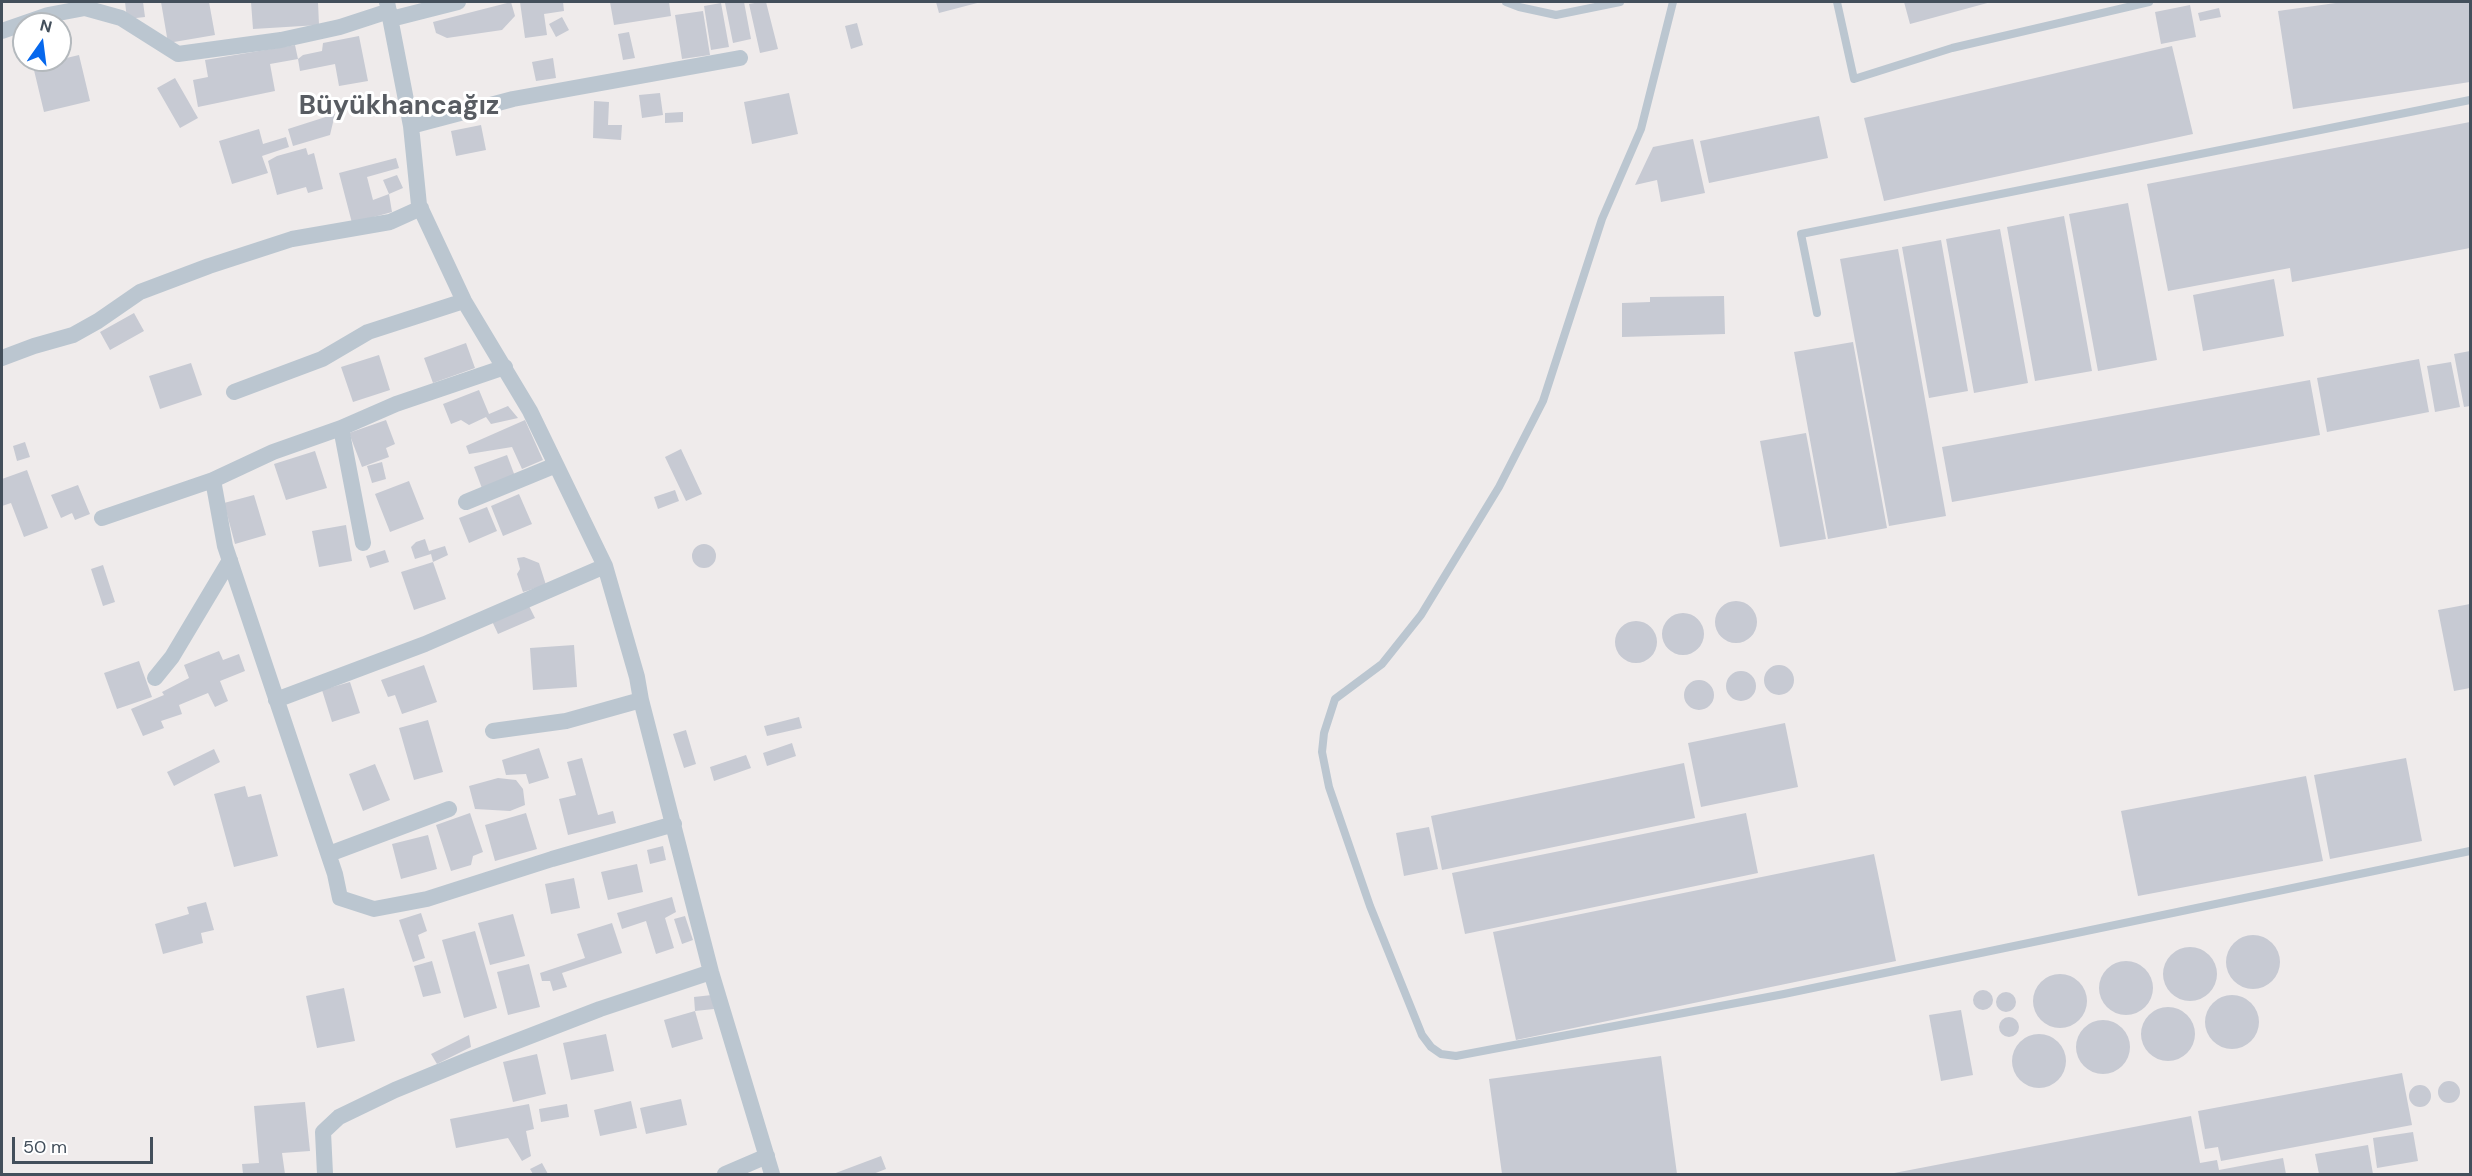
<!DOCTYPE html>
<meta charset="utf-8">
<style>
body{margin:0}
#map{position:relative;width:2472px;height:1176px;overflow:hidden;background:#efebeb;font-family:"DM Sans",sans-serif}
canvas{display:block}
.frame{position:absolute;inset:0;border:3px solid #434f5b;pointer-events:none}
.north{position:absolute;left:12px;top:12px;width:60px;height:60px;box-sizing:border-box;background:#fff;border:2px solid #b4b9bd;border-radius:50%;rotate:14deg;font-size:16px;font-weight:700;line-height:24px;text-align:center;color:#434f5b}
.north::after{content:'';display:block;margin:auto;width:21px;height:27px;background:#0768ed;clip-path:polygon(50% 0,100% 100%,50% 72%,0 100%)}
.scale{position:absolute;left:12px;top:1137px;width:141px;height:27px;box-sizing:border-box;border:3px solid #434f5b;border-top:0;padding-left:8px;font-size:18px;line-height:21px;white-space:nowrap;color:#434f5b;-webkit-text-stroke:4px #fff;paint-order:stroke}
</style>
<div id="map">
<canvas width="2472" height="1176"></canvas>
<div class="frame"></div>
<div class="north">N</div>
<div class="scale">50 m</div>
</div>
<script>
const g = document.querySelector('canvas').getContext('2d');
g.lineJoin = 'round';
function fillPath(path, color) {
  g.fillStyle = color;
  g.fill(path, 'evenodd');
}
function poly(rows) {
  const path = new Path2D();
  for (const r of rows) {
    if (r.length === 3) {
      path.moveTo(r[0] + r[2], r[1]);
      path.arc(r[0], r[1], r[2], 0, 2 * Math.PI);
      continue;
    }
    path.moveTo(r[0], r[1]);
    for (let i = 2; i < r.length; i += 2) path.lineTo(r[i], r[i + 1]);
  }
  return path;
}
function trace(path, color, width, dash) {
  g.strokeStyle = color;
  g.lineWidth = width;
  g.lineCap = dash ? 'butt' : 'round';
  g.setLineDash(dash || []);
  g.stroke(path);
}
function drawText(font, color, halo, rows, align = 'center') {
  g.font = font + ' "DM Sans",sans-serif';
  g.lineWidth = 6;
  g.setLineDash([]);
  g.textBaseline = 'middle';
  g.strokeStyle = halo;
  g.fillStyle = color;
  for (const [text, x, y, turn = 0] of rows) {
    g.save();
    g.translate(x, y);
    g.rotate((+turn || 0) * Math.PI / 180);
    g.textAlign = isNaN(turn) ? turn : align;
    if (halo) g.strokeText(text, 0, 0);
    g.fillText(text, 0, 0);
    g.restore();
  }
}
const building = poly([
 [125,2,143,2,145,17,127,19],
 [161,2,209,2,215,35,168,43],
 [251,2,318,2,319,25,253,29],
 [511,2,515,16,502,30,447,38,436,33,433,22],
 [520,2,563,2,564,11,544,14,547,35,525,38],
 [610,2,669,2,671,16,614,25],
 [731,2,744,2,751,39,733,43,725,3],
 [760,2,766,2,778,49,760,53,749,4],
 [936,2,981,2,939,13],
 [1904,2,1991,2,1910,24],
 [2343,2,2470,2,2470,82,2293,109,2278,11],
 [721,3,729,47,711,50,704,6],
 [2190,5,2196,37,2161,44,2155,12],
 [2219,8,2221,17,2200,21,2198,13],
 [703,11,710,55,682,59,675,15],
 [562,17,569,30,556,37,549,24],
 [857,23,863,45,851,49,845,26],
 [629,32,635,58,623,60,618,34],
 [359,36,368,81,339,86,335,64,300,71,298,59,303,55,322,51,323,43],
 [295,45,298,59,270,64,275,91,198,107,193,80,208,77,205,60],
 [2172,46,2193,134,1884,201,1864,118],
 [79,55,90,101,44,112,33,66],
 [553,58,556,78,536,81,532,62],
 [175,78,198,118,180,128,157,88],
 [660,93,663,115,642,118,639,95],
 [789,93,798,134,752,144,744,102],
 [594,101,609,102,608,125,622,125,621,140,593,138],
 [683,112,683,122,665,123,665,113],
 [335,114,330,135,293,146,288,129],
 [1819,116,1828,158,1709,183,1700,141],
 [2470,122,2470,248,2292,282,2290,268,2168,291,2147,184],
 [481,125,486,150,456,156,451,131],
 [259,129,263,144,286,137,289,147,262,156,268,173,232,184,219,141],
 [1693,139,1705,193,1661,202,1657,180,1635,185,1653,147],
 [306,148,308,155,314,153,323,189,308,193,306,187,277,195,268,161,277,156],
 [396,158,399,168,367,177,373,200,389,194,392,212,352,223,339,173],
 [397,175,403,188,389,194,383,180],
 [2128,203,2157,360,2098,371,2069,214],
 [2064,216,2092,371,2035,381,2007,227],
 [2000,229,2028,383,1974,393,1946,239],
 [1941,240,1968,391,1929,398,1902,247],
 [1898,249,1946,516,1889,526,1840,259],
 [2274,279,2284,336,2203,351,2193,295],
 [1724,296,1725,334,1622,337,1622,303,1650,302,1650,297],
 [134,313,144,331,110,350,100,332],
 [1853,342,1887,528,1828,539,1794,352],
 [466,343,475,368,433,383,424,358],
 [2470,351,2470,406,2464,407,2454,354],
 [379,355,390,390,353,402,341,367],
 [2419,359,2429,412,2327,432,2317,378],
 [2451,362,2460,407,2435,412,2427,366],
 [191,363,202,395,160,409,149,376],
 [2310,380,2320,435,1952,502,1942,447],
 [479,390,489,414,508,406,518,418,491,424,486,417,469,425,461,420,451,424,443,404],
 [386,420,395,444,386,448,389,457,362,467,349,433],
 [525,420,543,460,522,469,512,447,469,454,466,446],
 [1806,433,1826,539,1780,547,1760,441],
 [25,442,30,457,17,461,13,446],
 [681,449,702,494,686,501,665,457],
 [315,451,327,488,286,500,274,464],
 [507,455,516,479,483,491,474,467],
 [382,462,386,479,372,483,367,466],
 [27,470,48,528,24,537,11,503,2,506,2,479],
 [409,481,424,519,390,532,375,494],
 [78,485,90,514,75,520,72,513,61,518,51,495],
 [675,490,679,501,658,509,654,497],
 [519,494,532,524,503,536,491,506],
 [254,495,266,535,235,544,224,503],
 [487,507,497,531,469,543,459,518],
 [346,525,352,561,319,567,312,531],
 [425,539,429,551,445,546,448,555,433,562,446,599,414,610,401,572,433,562,431,554,415,559,411,547,416,542],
 [704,556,12],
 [385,550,389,562,370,568,366,556],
 [524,557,539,563,546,585,523,592,517,574,520,569,517,558],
 [103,565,115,602,103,606,91,569],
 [1736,622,21],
 [527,602,535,618,498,634,491,619],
 [2470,604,2470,688,2454,691,2438,610],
 [1683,634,21],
 [1636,642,21],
 [574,645,577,687,533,690,530,648],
 [219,651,223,660,239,654,245,671,220,681,228,701,215,707,208,693,179,705,182,714,161,721,164,728,143,736,131,709,164,695,162,692,189,678,184,665],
 [139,661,152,697,117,709,104,673],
 [1779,680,15],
 [424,665,437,702,402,714,395,695,388,697,381,680],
 [1741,686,15],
 [1699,695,15],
 [350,682,360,713,332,722,322,690],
 [799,717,802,728,767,736,764,726],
 [428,720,443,772,414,780,399,728],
 [1785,723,1798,787,1701,807,1688,743],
 [686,730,696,764,684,768,673,734],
 [792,743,796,756,767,766,763,753],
 [539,748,549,778,529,784,526,774,506,775,502,760],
 [214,749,220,762,174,786,167,772],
 [746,755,751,768,714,781,710,767],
 [582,758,598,815,613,811,616,823,568,835,559,799,576,795,567,762],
 [2406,758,2422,841,2330,859,2314,775],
 [1684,763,1695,818,1442,870,1431,816],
 [375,764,390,800,363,811,349,774],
 [2306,776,2323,861,2138,896,2121,811],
 [498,778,516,780,523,789,525,805,510,811,475,809,469,786],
 [245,786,248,797,261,794,278,856,234,867,214,794],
 [470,813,483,852,473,856,471,865,451,871,436,825],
 [526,813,537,849,495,861,485,825],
 [1746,813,1758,873,1465,934,1452,873],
 [1429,827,1438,869,1404,876,1396,833],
 [428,835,437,869,401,879,392,844],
 [663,846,666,860,650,864,647,850],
 [1874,854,1896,961,1516,1040,1493,932],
 [637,864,643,892,608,900,601,872],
 [574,878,580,908,551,914,545,884],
 [672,897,676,912,665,918,674,948,656,954,646,921,622,929,617,913],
 [206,902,214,930,201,933,203,943,163,954,155,924,189,914,187,907],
 [421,913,427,931,418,935,425,958,413,962,399,920],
 [513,914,525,956,490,965,478,923],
 [685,916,693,940,682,944,674,919],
 [612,923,622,953,562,973,567,987,553,991,550,981,542,981,540,973,585,958,577,934],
 [475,931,497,1008,464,1018,442,940],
 [2253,962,27],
 [2190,974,27],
 [2126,988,27],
 [432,961,441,993,423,997,414,966],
 [529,964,540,1007,508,1015,497,972],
 [2060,1001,27],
 [344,988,355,1041,317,1048,306,996],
 [1983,1000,10],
 [2006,1002,10],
 [2232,1022,27],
 [712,995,714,1009,695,1011,703,1039,672,1048,664,1020,695,1011,694,997],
 [2168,1034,27],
 [1961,1010,1973,1075,1941,1081,1929,1015],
 [2009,1027,10],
 [2103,1047,27],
 [2039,1061,27],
 [606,1034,614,1071,571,1080,563,1043],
 [469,1035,471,1047,437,1064,431,1054],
 [537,1054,546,1094,513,1102,503,1062],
 [1661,1056,1677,1174,1502,1174,1489,1079],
 [2402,1073,2412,1125,2221,1161,2218,1147,2205,1149,2198,1111],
 [2449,1092,11],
 [2420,1096,11],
 [681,1099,687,1125,646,1134,640,1108],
 [631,1101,637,1128,600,1136,594,1110],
 [305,1102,310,1151,282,1153,285,1174,243,1174,242,1164,259,1163,254,1106],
 [529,1104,534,1129,526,1131,531,1156,522,1161,508,1138,456,1148,450,1119],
 [567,1104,569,1117,541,1122,539,1109],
 [2191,1116,2200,1163,2217,1160,2219,1170,2283,1158,2286,1174,1889,1174],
 [2413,1132,2418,1161,2377,1168,2373,1138],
 [2368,1145,2373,1174,2319,1174,2315,1154],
 [881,1156,886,1169,873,1174,833,1174],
 [542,1163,548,1174,533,1174,530,1169]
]);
const service = poly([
 [1506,2,1519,7,1556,15,1620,2],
 [1673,2,1641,129,1602,219,1543,401,1499,487,1421,615,1382,664,1335,699,1324,733,1322,752,1329,787,1370,906,1422,1035,1431,1047,1441,1054,1456,1056,1784,994,2470,851],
 [1837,2,1854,79,1952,48,2149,2],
 [1817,313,1801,234,2470,100]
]);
const minor = poly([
 [387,2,411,126,419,205,464,301,530,411,605,566,637,677,641,700,711,972,772,1174],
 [391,19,458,2],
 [2,31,48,15,85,8,121,18,178,54,281,40,340,27,389,11],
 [411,126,513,99,740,58],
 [2,358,34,346,73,335,98,321,140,292,209,266,292,239,390,222,421,208],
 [234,392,322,359,368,332,464,301],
 [341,428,273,452,213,480,225,546,335,874,340,898,374,909,427,899,552,859,674,824],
 [466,502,556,465],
 [102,518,213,480],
 [363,543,341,428,396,404,505,367],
 [155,678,172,657,230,560],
 [276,700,425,644,605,566],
 [493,731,566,721,641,700],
 [329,854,449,809],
 [325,1174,323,1132,339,1117,395,1090,468,1060,600,1009,711,972],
 [725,1174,767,1156]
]);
const districtNames = [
 ["Büyükhancağız",399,107]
];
fillPath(building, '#c7cad3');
trace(service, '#bbc6d0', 8);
trace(minor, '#bbc6d0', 16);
drawText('bold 27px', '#585c62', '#fff', districtNames);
</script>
